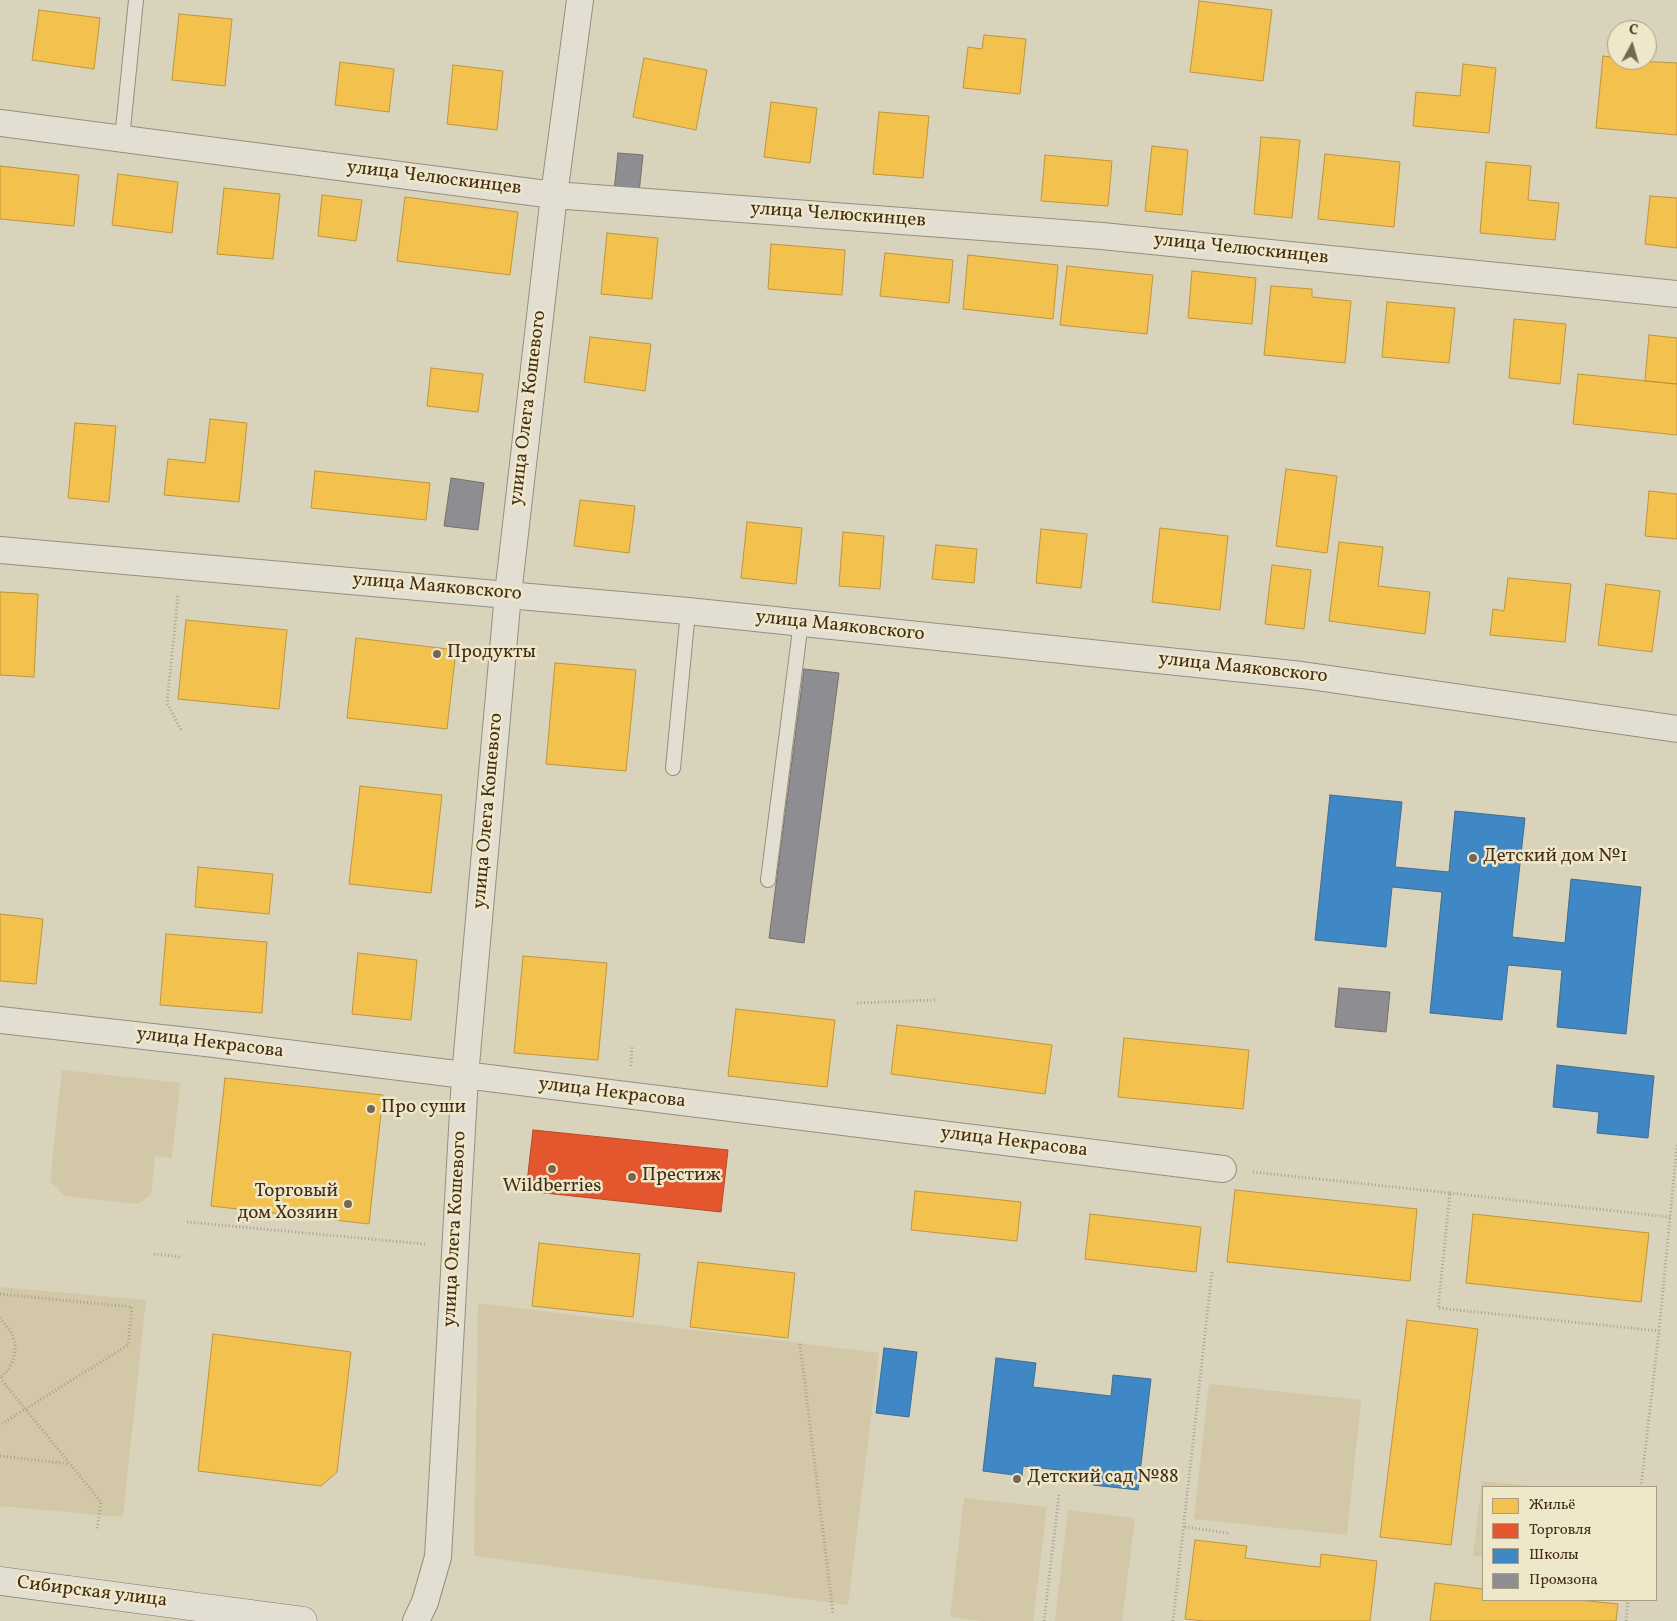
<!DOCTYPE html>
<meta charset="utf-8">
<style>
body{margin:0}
#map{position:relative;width:1677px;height:1621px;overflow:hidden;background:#dad3bb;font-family:Vollkorn,serif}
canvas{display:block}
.legend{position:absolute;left:1482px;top:1486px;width:175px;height:115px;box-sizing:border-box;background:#efe7ca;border:1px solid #aa9d82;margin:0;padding:6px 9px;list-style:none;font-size:15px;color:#432d16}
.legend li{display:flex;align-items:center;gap:10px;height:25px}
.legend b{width:25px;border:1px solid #aa9d82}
.north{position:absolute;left:1607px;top:20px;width:50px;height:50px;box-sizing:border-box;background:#efe7ca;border:1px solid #aa9d82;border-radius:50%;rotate:6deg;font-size:14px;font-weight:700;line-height:20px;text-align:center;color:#432d16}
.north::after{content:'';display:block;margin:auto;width:18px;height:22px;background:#786750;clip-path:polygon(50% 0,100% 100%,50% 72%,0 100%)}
</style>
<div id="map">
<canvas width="1677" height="1621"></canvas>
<ul class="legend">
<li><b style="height:14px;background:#f2c14e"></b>Жильё</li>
<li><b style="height:14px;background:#e4572e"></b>Торговля</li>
<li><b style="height:14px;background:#3f88c5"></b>Школы</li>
<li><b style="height:14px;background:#8d8d92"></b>Промзона</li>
</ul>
<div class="north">С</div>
</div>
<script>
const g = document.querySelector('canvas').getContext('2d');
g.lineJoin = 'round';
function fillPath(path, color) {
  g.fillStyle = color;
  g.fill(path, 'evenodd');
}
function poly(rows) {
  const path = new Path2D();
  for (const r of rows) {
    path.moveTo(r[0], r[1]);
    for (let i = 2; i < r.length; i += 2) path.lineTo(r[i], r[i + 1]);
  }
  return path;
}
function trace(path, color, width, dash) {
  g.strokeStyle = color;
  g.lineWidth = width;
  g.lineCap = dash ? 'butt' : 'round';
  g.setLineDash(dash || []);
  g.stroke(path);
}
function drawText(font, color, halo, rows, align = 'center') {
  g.font = font + ' Vollkorn,serif';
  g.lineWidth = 5;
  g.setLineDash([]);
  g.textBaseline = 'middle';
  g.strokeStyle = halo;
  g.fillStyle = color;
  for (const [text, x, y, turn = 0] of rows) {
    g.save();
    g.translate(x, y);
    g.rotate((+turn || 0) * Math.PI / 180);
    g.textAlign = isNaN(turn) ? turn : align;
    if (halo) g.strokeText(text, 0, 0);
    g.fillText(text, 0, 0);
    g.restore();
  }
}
const green = poly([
 [62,1070,180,1083,172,1158,155,1156,151,1195,138,1204,65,1196,50,1181],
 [0,1287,146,1300,123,1517,0,1506],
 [478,1303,879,1353,848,1605,474,1556],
 [1209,1384,1361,1400,1347,1535,1194,1519],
 [1482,1481,1541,1487,1483,1487,1483,1557,1473,1556],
 [964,1498,1047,1507,1033,1621,983,1621,950,1617],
 [1068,1510,1135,1518,1122,1621,1055,1621]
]);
const homes = poly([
 [1199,1,1272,10,1263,81,1190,72,1199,1],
 [39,10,100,18,94,69,32,60,39,10],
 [179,14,232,19,225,86,172,80,179,14],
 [984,35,1026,39,1020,94,963,88,968,47,982,49,984,35],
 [1603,56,1617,58,1617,60,1677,63,1677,135,1596,128,1603,56],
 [644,58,707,70,696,130,633,117,644,58],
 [340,62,394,69,389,112,335,105,340,62],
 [1463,64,1496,68,1489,133,1413,126,1416,92,1460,96,1463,64],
 [453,65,503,71,497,130,447,124,453,65],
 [771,102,817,108,810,163,764,157,771,102],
 [879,112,929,116,923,178,873,174,879,112],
 [1261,137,1300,140,1292,218,1254,214,1261,137],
 [1152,146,1188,150,1182,215,1145,211,1152,146],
 [1325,154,1400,162,1394,227,1318,219,1325,154],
 [1045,155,1112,161,1108,206,1041,201,1045,155],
 [1486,162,1531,166,1528,200,1559,203,1555,240,1480,233,1486,162],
 [0,166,79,175,74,226,0,219,0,166],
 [118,174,178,182,172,233,112,225,118,174],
 [224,188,280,194,273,259,217,254,224,188],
 [322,195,362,200,356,241,318,236,322,195],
 [1650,196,1677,198,1677,248,1645,244,1650,196],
 [405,197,518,212,510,275,397,261,405,197],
 [607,233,658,238,652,299,601,294,607,233],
 [771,244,845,250,842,295,768,289,771,244],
 [885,253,953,260,949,303,880,296,885,253],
 [968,255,1058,265,1053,319,963,309,968,255],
 [1067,266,1153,275,1147,334,1060,325,1067,266],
 [1192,271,1256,278,1252,324,1188,318,1192,271],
 [1271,286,1312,289,1312,297,1351,301,1345,363,1264,355,1271,286],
 [1387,302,1455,308,1449,363,1382,357,1387,302],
 [1514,319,1566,324,1560,384,1509,378,1514,319],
 [1649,335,1677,338,1677,384,1645,381,1649,335],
 [590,337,651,344,645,391,584,382,590,337],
 [431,368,483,374,478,412,427,406,431,368],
 [1578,374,1677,384,1677,435,1573,424,1578,374],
 [210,419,247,423,239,502,164,495,168,459,205,463,210,419],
 [75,423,116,426,109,502,68,498,75,423],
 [1286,469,1337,476,1327,553,1276,546,1286,469],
 [315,471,430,483,426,520,311,508,315,471],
 [1649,491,1677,494,1677,539,1645,536,1649,491],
 [580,500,635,506,629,553,574,546,580,500],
 [747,522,802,528,796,584,741,578,747,522],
 [1160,528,1228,536,1220,610,1152,602,1160,528],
 [1041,529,1087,534,1081,588,1036,583,1041,529],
 [843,532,884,536,880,589,839,586,843,532],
 [1339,542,1383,547,1378,586,1430,592,1425,634,1329,621,1339,542],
 [936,545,977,549,974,583,932,579,936,545],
 [1272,565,1311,570,1304,629,1265,624,1272,565],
 [1508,578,1571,584,1565,642,1490,635,1493,609,1504,611,1508,578],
 [1606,584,1660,591,1652,652,1598,645,1606,584],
 [0,592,38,594,34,677,0,675,0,592],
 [186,620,287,630,279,709,178,699,186,620],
 [356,638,456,650,447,729,347,718,356,638],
 [555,663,636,670,626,771,546,764,555,663],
 [360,786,442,795,431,893,349,884,360,786],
 [198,867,273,874,269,914,195,907,198,867],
 [0,914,43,919,36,984,0,981,0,914],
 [166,934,267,942,262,1013,160,1005,166,934],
 [358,953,417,960,411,1020,352,1014,358,953],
 [523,956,607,963,598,1060,514,1053,523,956],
 [736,1009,835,1020,827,1087,728,1076,736,1009],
 [897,1025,1052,1045,1045,1094,891,1074,897,1025],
 [1124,1038,1249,1050,1243,1109,1118,1097,1124,1038],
 [225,1078,383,1095,369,1224,211,1206,225,1078],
 [1235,1190,1417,1209,1410,1281,1227,1262,1235,1190],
 [915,1191,1021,1202,1017,1241,911,1230,915,1191],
 [1090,1214,1201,1227,1196,1272,1085,1259,1090,1214],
 [1473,1214,1649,1233,1641,1302,1466,1283,1473,1214],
 [539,1243,640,1254,633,1317,532,1306,539,1243],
 [698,1262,795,1273,788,1338,690,1327,698,1262],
 [1407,1320,1478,1329,1451,1545,1380,1537,1407,1320],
 [213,1334,351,1352,337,1472,321,1486,198,1471,213,1334],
 [1195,1540,1247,1546,1245,1558,1309,1566,1320,1567,1321,1554,1377,1561,1370,1621,1204,1621,1185,1619,1195,1540],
 [1435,1583,1483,1589,1483,1600,1579,1600,1618,1604,1616,1621,1430,1621,1435,1583]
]);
const shops = poly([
 [533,1130,728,1150,721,1212,526,1191,533,1130]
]);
const schools = poly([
 [1330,795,1402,802,1395,867,1449,872,1455,811,1525,818,1512,937,1565,943,1571,879,1641,887,1626,1034,1557,1027,1562,970,1508,965,1502,1020,1430,1013,1442,892,1392,887,1386,947,1315,940,1330,795],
 [1557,1065,1654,1076,1648,1138,1597,1133,1599,1112,1553,1107,1557,1065],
 [884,1348,917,1352,909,1417,876,1413,884,1348],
 [996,1358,1036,1363,1033,1387,1111,1396,1113,1375,1151,1379,1138,1490,1093,1485,1095,1474,1023,1466,1022,1476,983,1471,996,1358]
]);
const industry = poly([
 [618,153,643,155,639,193,614,191,618,153],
 [451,478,484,483,478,530,444,526,451,478],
 [804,669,839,673,804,943,769,938,804,669],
 [1339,988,1390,992,1386,1032,1335,1027,1339,988]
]);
const path = poly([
 [178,596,167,703,181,730],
 [857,1003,935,1000],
 [631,1066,632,1046],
 [1253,1172,1450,1193,1438,1308,1659,1331],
 [1450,1193,1670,1217],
 [187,1222,425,1244],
 [154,1254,182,1257],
 [0,1294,132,1307,128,1345,0,1425],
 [0,1318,12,1333,15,1345,14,1358,9,1369,0,1378],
 [800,1344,833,1613],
 [0,1378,101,1502,97,1530],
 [0,1456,69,1464],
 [1641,1487,1659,1331,1677,1145],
 [1185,1527,1228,1533],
 [1044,1621,1059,1495],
 [1173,1621,1212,1271],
 [1626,1621,1628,1600]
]);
const service = poly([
 [122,139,136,0],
 [673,768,688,611],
 [768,880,801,622]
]);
const minor = poly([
 [0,123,554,195,1102,236,1677,294],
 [0,550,688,611,1302,675,1677,729],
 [0,1020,206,1043,1223,1169],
 [416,1621,425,1602,438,1557,465,1076,508,594,554,195,580,0]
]);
const secondary = poly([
 [0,1581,303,1621]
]);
const markers = [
 [437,654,5,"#786750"],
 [1473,858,5,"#786750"],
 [371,1109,5,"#786750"],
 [552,1169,5,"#786750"],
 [632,1177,5,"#786750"],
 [348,1204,5,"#786750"],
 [1017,1479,5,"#786750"]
];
const streetNames = [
 ["улица Челюскинцев",434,179,7],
 ["улица Челюскинцев",838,216,4],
 ["улица Челюскинцев",1241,250,6],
 ["улица Олега Кошевого",529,408,-83],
 ["улица Маяковского",437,588,5],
 ["улица Маяковского",840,627,6],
 ["улица Маяковского",1243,669,6],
 ["улица Олега Кошевого",489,811,-85],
 ["улица Некрасова",210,1044,7],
 ["улица Некрасова",612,1094,7],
 ["улица Некрасова",1014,1143,7],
 ["улица Олега Кошевого",456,1229,-87],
 ["Сибирская улица",92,1593,7]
];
const poiNames = [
 ["Продукты",447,654],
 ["Детский дом №1",1483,858],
 ["Про суши",381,1109],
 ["Престиж",642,1177],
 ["Wildberries",552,1188,"center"],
 ["Торговый",338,1193,"right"],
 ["дом Хозяин",338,1215,"right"],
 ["Детский сад №88",1027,1479]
];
fillPath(green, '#d2c7a6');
fillPath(homes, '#f2c14e');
trace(homes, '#be953d', 1);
fillPath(shops, '#e4572e');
trace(shops, '#b44a27', 1);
fillPath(schools, '#3f88c5');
trace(schools, '#406d90', 1);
fillPath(industry, '#8d8d92');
trace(industry, '#77706d', 1);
trace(service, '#958e7e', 16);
trace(minor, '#958e7e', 28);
trace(secondary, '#7f7868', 29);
trace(path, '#a6a196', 3, [1, 2.5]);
trace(service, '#e2ded2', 14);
trace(minor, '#e2ded2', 26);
trace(secondary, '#e2ded2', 28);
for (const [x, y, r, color] of markers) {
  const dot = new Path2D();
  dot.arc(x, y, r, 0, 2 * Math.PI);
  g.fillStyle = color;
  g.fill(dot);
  trace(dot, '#efe7ca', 2);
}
drawText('19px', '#432d16', '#efe7ca', streetNames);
drawText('19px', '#432d16', '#efe7ca', poiNames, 'left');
</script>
